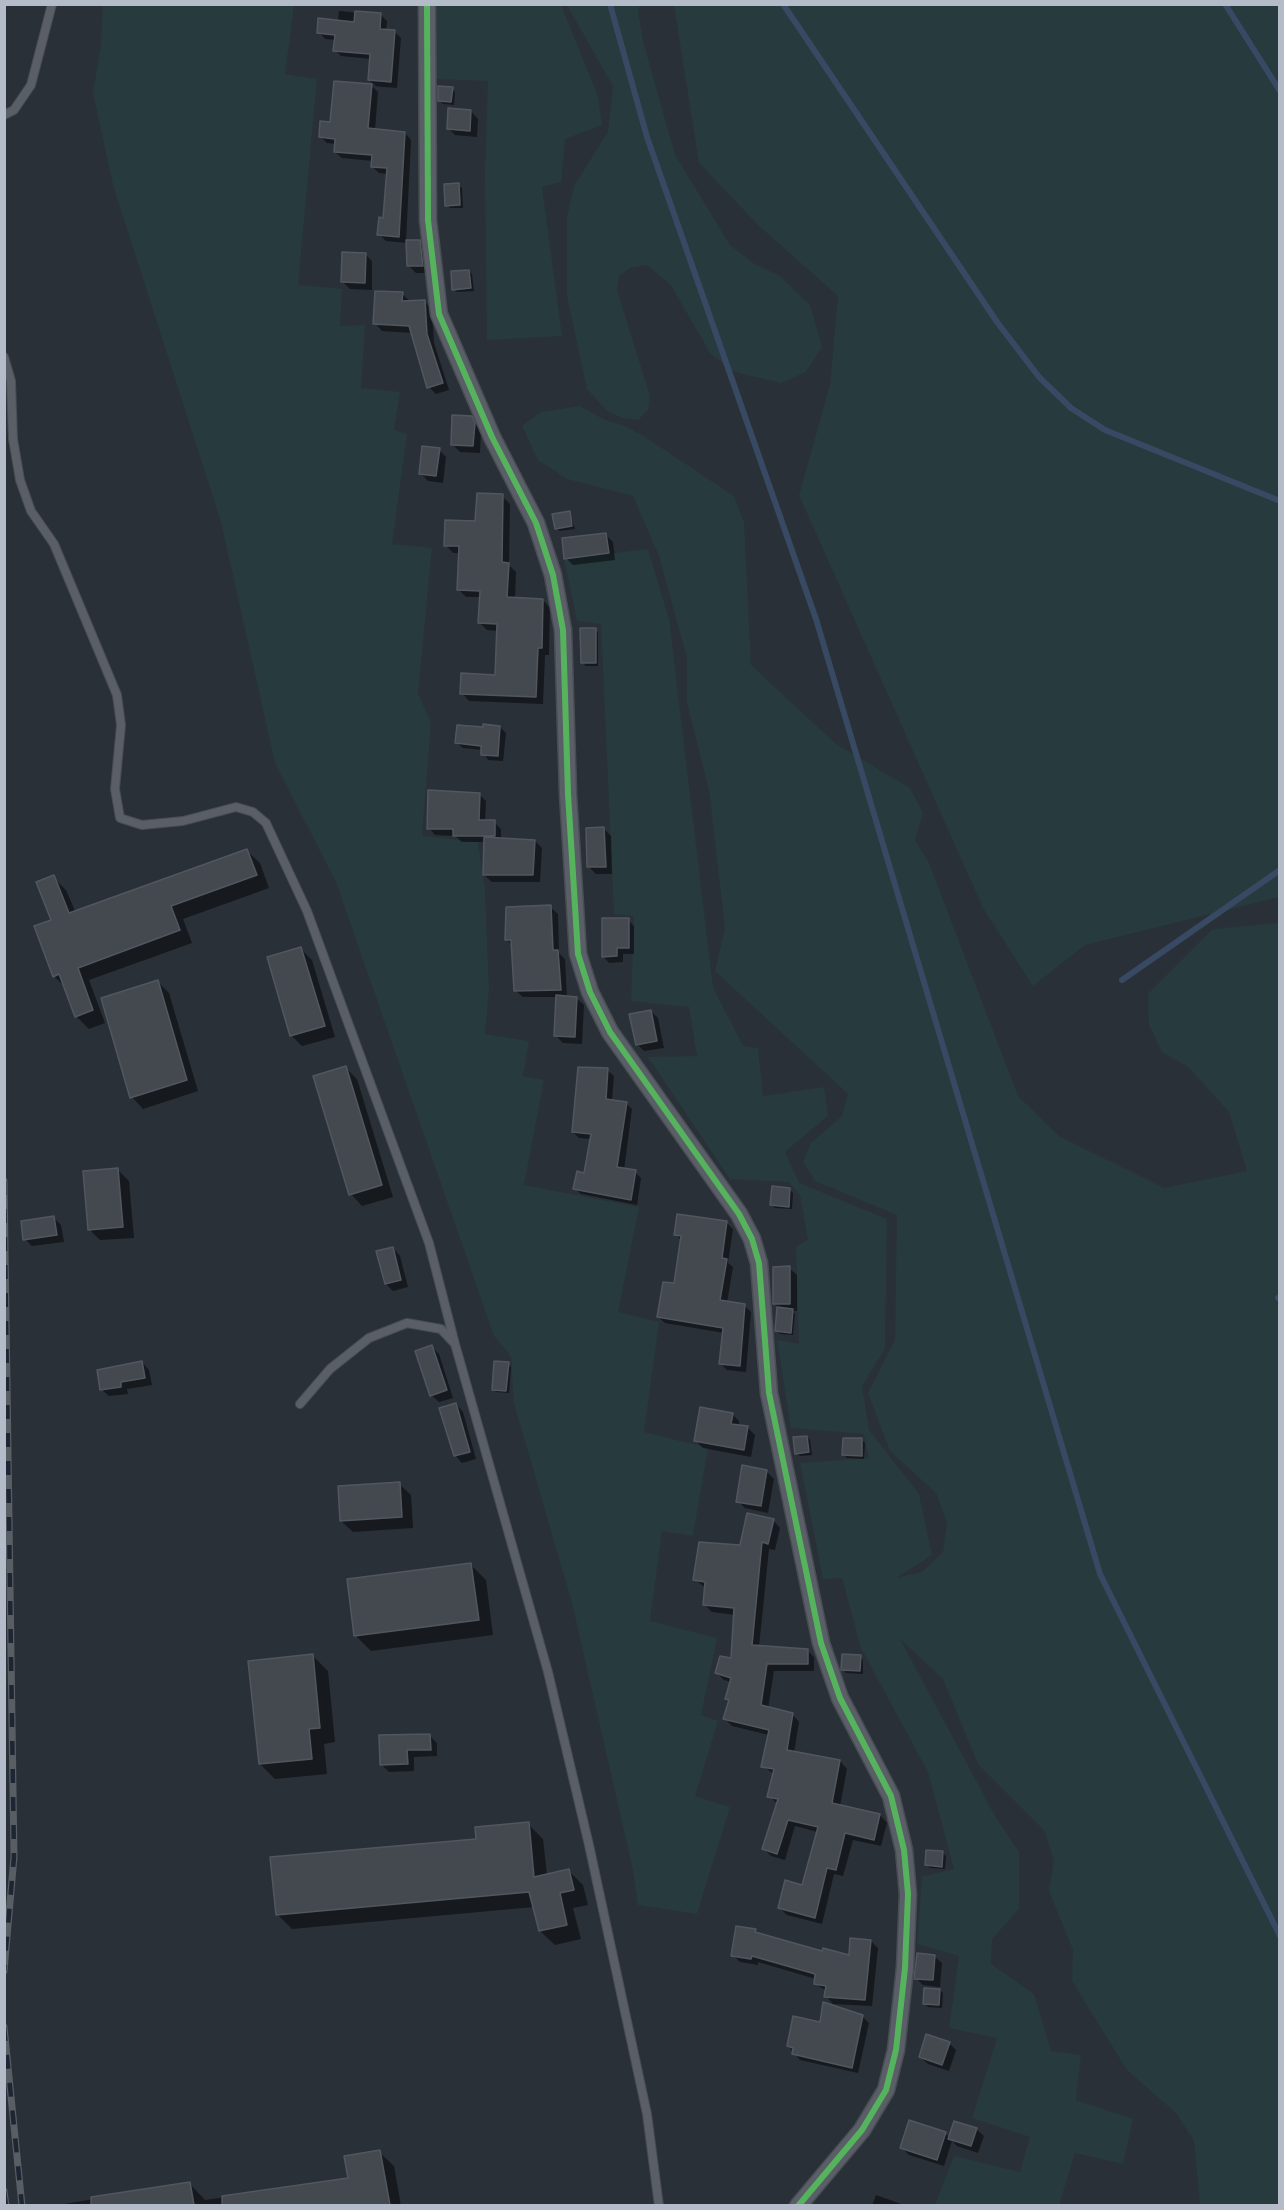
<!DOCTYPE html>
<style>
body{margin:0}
#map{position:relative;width:1284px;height:2210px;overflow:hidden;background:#2a3038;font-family:Barlow,sans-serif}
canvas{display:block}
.frame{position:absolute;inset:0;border:6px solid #b4bcc9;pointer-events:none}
</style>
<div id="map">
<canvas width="1284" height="2210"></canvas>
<div class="frame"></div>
</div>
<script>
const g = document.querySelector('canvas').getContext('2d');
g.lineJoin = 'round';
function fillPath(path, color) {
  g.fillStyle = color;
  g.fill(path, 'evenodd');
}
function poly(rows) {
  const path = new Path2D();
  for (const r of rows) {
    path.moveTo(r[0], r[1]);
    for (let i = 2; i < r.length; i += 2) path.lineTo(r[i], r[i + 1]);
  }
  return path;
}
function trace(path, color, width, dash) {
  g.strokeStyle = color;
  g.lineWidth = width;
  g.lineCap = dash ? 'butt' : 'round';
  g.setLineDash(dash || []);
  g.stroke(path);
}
const green = poly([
 [103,5,294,5,285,74,317,79,298,285,342,289,340,326,365,325,361,388,400,392,394,430,407,434,392,544,432,548,418,693,431,723,422,836,478,842,485,891,489,989,485,1034,529,1041,523,1076,544,1080,524,1185,639,1207,618,1312,659,1322,644,1432,708,1448,693,1536,662,1531,650,1621,717,1638,701,1715,718,1721,695,1796,730,1807,697,1914,638,1905,633,1870,572,1603,514,1403,511,1356,494,1336,336,882,275,763,221,522,113,185,93,93,101,44],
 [437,5,561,5,598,96,602,125,565,139,561,182,542,187,562,336,487,340,485,173,488,81,435,79],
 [567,5,640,5,638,11,643,41,675,155,730,245,753,263,780,276,810,305,822,347,806,372,781,383,735,372,710,353,671,285,647,265,630,268,619,276,617,290,650,396,648,410,638,420,623,418,608,412,587,389,567,296,567,216,575,184,608,132,613,86],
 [674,5,1279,5,1279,897,1085,945,1033,986,983,908,799,495,830,385,838,296,759,226,699,163],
 [580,406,605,420,625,426,642,435,734,496,744,522,751,665,836,744,910,788,923,813,915,840,929,863,1018,1096,1059,1136,1164,1188,1247,1171,1229,1112,1188,1067,1162,1052,1149,1025,1148,994,1213,929,1279,923,1279,2205,1200,2205,1194,2141,1177,2114,1127,2070,1072,1981,1073,1950,1049,1891,1054,1860,1044,1830,978,1764,943,1679,900,1639,995,1816,1019,1852,1019,1909,992,1939,991,1964,1034,1994,1051,2051,1081,2055,1076,2100,1133,2119,1123,2164,1075,2153,1059,2205,935,2205,954,2156,1020,2172,1030,2137,972,2118,997,2038,949,2028,959,1956,917,1944,922,1877,954,1869,928,1772,861,1648,842,1578,823,1579,800,1463,869,1458,864,1434,791,1428,777,1340,799,1344,796,1246,808,1240,800,1195,789,1182,730,1179,648,1057,697,1056,689,1007,631,1001,634,916,614,914,601,624,577,621,564,559,648,549,669,619,713,987,743,1046,758,1048,763,1096,824,1087,828,1116,785,1152,799,1183,887,1219,885,1349,862,1386,869,1430,919,1494,932,1555,896,1578,922,1572,943,1552,947,1522,936,1493,890,1451,868,1393,895,1340,897,1215,815,1181,803,1162,811,1143,842,1116,848,1094,715,971,725,928,709,790,687,703,687,658,659,556,633,496,567,479,538,460,522,426,541,412]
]);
const shadow = poly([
 [339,11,381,15,387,21,386,31,395,32,401,38,397,88,372,86,378,92,375,130,405,133,411,140,406,242,419,242,427,249,429,273,416,273,409,266,408,243,386,241,379,234,384,219,388,174,379,173,372,166,373,161,342,158,335,152,336,144,327,143,321,137,332,123,335,82,376,86,369,80,371,59,341,56,335,50,336,40,325,39,319,32,338,22],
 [452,89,455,92,454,105,443,104,439,101],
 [471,111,478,119,477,137,455,135,448,128],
 [458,185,462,188,463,208,450,208,447,205],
 [365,254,372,261,372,290,350,289,343,282],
 [469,271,472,274,474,291,457,292,454,289],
 [402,294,410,301,425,302,432,309,434,343,449,390,436,394,429,387,413,333,382,331,375,323],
 [471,417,481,432,480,453,460,452,452,444],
 [439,450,446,457,443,483,428,481,420,473],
 [502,496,510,504,509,565,516,572,515,599,543,600,550,608,549,655,545,655,543,704,469,701,462,693,497,676,499,631,487,630,480,623,481,597,466,597,458,589,460,553,453,553,446,545,477,523],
 [569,512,575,529,560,531,556,528],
 [606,535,613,542,615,560,573,565,566,558],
 [595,629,598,633,598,666,586,666,583,663],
 [459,726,500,727,506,733,503,761,488,760,482,750,463,748,457,743],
 [480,795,486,801,485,822,494,822,501,829,501,840,535,841,542,848,540,882,492,882,484,875,485,842,462,842,455,836,435,835,429,828],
 [604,829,611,836,612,874,596,874,589,867],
 [247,851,260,863,269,888,183,919,192,943,89,980,105,1023,89,1029,76,1016,66,988,54,976,53,877,66,890,76,913],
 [550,907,558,914,559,953,565,959,567,998,576,998,584,1005,582,1044,563,1043,555,1035,557,997,523,997,515,990,513,946,506,939],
 [628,920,634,926,634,954,623,954,623,962,609,963,603,956],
 [301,949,312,960,335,1037,302,1046,291,1035],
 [158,982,169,993,198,1091,143,1109,132,1097],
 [651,1011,658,1018,664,1048,644,1051,637,1044],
 [346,1068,357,1079,393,1197,362,1206,351,1194],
 [607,1070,614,1076,612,1101,626,1103,632,1109,624,1170,635,1172,641,1178,637,1205,581,1194,574,1188,585,1175,591,1139,579,1138,573,1132],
 [118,1170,129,1181,134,1238,100,1240,89,1229],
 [789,1189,793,1193,792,1209,775,1208,772,1205],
 [54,1218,61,1225,64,1242,32,1246,25,1239],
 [726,1222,733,1229,728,1263,733,1267,727,1303,744,1305,751,1312,746,1372,727,1370,720,1363,724,1333,665,1323,658,1317,675,1285,681,1240,676,1235],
 [393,1248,400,1256,408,1287,393,1291,386,1284],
 [789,1268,797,1275,797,1311,793,1311,795,1314,793,1335,780,1334,776,1330,778,1307,775,1304],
 [432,1347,439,1354,453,1398,439,1402,431,1395],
 [142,1362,149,1370,152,1385,127,1389,128,1394,109,1396,101,1389],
 [508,1364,511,1367,509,1393,496,1392,493,1389],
 [456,1404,463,1412,476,1459,462,1463,455,1455],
 [732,1414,739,1421,739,1426,748,1428,755,1435,751,1457,703,1448,696,1441],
 [807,1437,810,1440,812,1455,800,1456,796,1453],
 [862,1440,865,1443,864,1459,847,1458,844,1455],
 [766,1471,774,1479,768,1513,745,1508,738,1501],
 [399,1484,411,1495,413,1528,353,1532,341,1521],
 [773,1520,780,1528,775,1550,769,1549,759,1647,807,1650,814,1657,814,1671,774,1671,768,1709,792,1714,799,1722,794,1753,840,1761,847,1769,840,1806,880,1815,887,1823,881,1846,853,1840,843,1876,834,1874,822,1924,787,1915,780,1908,803,1886,818,1832,795,1826,785,1860,771,1856,764,1849,778,1804,769,1796,774,1774,763,1766,769,1735,732,1726,725,1719,730,1702,727,1699,732,1682,724,1680,717,1673,732,1660,735,1615,712,1612,705,1605,706,1588,695,1580],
 [471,1565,486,1580,493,1635,371,1651,356,1636],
 [313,1656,328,1671,335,1742,324,1744,327,1774,275,1779,260,1764],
 [860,1657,863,1660,863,1674,846,1673,843,1669],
 [430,1736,437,1743,437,1756,414,1757,414,1771,389,1772,381,1764],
 [528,1824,543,1839,547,1875,568,1870,583,1885,588,1905,573,1908,581,1939,555,1945,540,1931,534,1907,292,1929,277,1914],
 [943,1853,946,1856,945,1869,930,1868,927,1865],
 [755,1930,759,1935,823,1953,850,1957,871,1941,878,1948,872,2006,833,2004,826,1996,827,1991,815,1984,816,1979,758,1962,758,1965,740,1962,733,1955],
 [934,1956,942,1963,940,1987,923,1985,916,1978],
 [940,1990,943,1993,942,2008,928,2007,925,2004],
 [862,2016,869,2023,858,2073,800,2060,788,2046,821,2024],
 [949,2043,956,2050,949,2071,928,2064,920,2057],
 [976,2129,984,2136,978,2153,957,2146,952,2141,944,2166,909,2155,902,2148,945,2133,950,2138],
 [379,2152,394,2166,401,2206,52,2206,189,2183,205,2200,350,2179],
 [876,2195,907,2206,872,2206]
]);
const stream = poly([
 [610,4,647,137,816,619,1100,1574,1280,1936],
 [783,4,997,322,1039,377,1071,408,1105,430,1280,501],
 [1225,4,1280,91],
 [1122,980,1280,870],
 [1278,1298,1280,1297]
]);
const building = poly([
 [355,11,381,13,380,29,395,30,391,82,368,80,370,54,333,51,335,35,317,33,318,18,354,22,355,11],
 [334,81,372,84,368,128,405,132,399,237,377,235,379,217,383,218,387,168,371,167,372,155,334,152,335,139,319,137,320,121,330,122,334,81],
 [438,86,453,87,451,102,438,101,438,86],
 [448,108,471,110,470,131,447,129,448,108],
 [459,183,460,205,445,206,444,184,459,183],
 [406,240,420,240,423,266,407,266,406,240],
 [342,252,366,253,365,283,341,282,342,252],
 [469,270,471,288,452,290,451,271,469,270],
 [375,291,403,292,402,301,425,300,427,334,443,383,427,388,409,326,373,324,375,291],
 [452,415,472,416,475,423,473,446,451,445,452,415],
 [422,446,440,448,436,476,419,474,422,446],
 [477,493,503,494,502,562,509,563,507,597,543,599,542,648,538,648,536,697,460,694,461,673,495,675,497,624,478,623,480,591,457,590,459,546,444,546,445,520,475,521,477,493],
 [570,511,572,526,555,529,552,514,570,511],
 [606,533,609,553,564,559,562,538,606,533],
 [580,628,596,628,596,663,581,663,580,628],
 [483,724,500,726,498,756,481,755,481,746,455,743,457,725,483,727,483,724],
 [428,790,480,793,479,820,495,820,495,836,453,836,453,829,427,829,428,790],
 [604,827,606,867,587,867,586,828,604,827],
 [484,837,535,840,533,875,483,875,484,837],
 [247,849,257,875,171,906,180,930,78,968,93,1010,75,1017,59,974,53,977,34,926,51,920,36,882,54,875,69,913,247,849],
 [551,905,553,950,558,950,561,990,514,991,511,940,505,940,506,907,551,905],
 [602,918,629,918,629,948,617,948,617,956,602,957,602,918],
 [301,947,325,1026,290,1036,267,957,301,947],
 [158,980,187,1080,130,1098,101,998,158,980],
 [556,995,577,997,575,1037,554,1036,556,995],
 [651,1010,657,1041,636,1045,629,1014,651,1010],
 [346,1066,382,1185,349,1195,313,1076,346,1066],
 [578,1067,608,1068,606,1099,627,1102,617,1167,636,1170,631,1200,573,1189,577,1171,584,1173,591,1134,572,1132,578,1067],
 [118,1168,123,1227,88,1230,83,1171,118,1168],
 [772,1186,790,1188,789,1207,770,1205,772,1186],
 [677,1214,727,1221,722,1258,727,1259,720,1300,745,1304,740,1366,719,1364,723,1328,657,1317,663,1282,674,1283,681,1236,674,1235,677,1214],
 [54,1216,57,1235,23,1240,21,1221,54,1216],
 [393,1247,401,1280,385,1284,376,1251,393,1247],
 [790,1266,790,1304,773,1304,773,1267,790,1266],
 [777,1307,793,1309,791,1333,775,1331,777,1307],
 [432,1345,447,1390,430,1396,415,1351,432,1345],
 [142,1361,145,1378,121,1382,121,1387,100,1390,97,1370,142,1361],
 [494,1361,509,1362,506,1391,492,1390,494,1361],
 [456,1403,470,1452,454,1456,439,1408,456,1403],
 [700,1407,733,1413,731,1424,748,1426,744,1450,694,1441,700,1407],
 [807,1436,809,1452,795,1454,793,1437,807,1436],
 [843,1438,862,1438,862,1456,842,1455,843,1438],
 [742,1465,767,1470,761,1506,736,1502,742,1465],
 [400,1482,402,1517,340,1521,338,1486,400,1482],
 [747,1513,774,1519,768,1544,762,1542,752,1645,808,1649,808,1664,767,1664,761,1705,793,1713,787,1750,840,1760,832,1803,880,1814,874,1840,845,1833,836,1870,827,1868,815,1918,778,1908,785,1880,802,1885,818,1827,788,1820,777,1854,762,1849,778,1799,767,1797,774,1769,761,1767,769,1730,723,1719,729,1700,725,1699,731,1678,715,1673,720,1656,731,1658,734,1608,703,1605,705,1582,693,1580,699,1542,740,1545,747,1513],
 [471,1563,479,1620,354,1636,347,1579,471,1563],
 [313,1654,320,1728,309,1729,312,1759,259,1764,248,1661,313,1654],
 [842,1654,861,1655,860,1671,841,1670,842,1654],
 [430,1734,431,1750,407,1750,408,1764,380,1765,379,1735,430,1734],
 [529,1822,534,1877,569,1869,574,1890,560,1893,567,1925,539,1931,529,1892,276,1915,270,1857,476,1839,475,1827,529,1822],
 [926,1850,943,1851,942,1867,925,1865,926,1850],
 [736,1926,756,1929,755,1932,822,1951,823,1948,849,1955,850,1938,871,1940,865,2000,824,1997,826,1986,814,1984,815,1974,752,1956,751,1959,731,1956,736,1926],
 [917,1953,935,1955,933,1980,914,1979,917,1953],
 [924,1988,940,1989,939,2005,923,2004,924,1988],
 [823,2002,863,2015,852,2068,792,2054,793,2048,787,2046,793,2016,820,2022,823,2002],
 [926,2034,950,2042,942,2065,919,2057,926,2034],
 [909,2120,946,2132,937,2160,900,2148,909,2120],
 [954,2121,977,2128,971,2146,948,2139,954,2121],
 [380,2150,390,2205,222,2205,222,2196,348,2178,344,2156,380,2150],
 [190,2182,194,2205,91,2205,91,2197,190,2182]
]);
const service = poly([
 [4,115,14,110,31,85,52,4],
 [4,357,11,381,13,439,20,480,31,511,54,544,117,695,121,725,115,789,120,818,142,825,183,821,236,807,253,812,266,823,307,911,429,1243,455,1344],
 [300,1404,330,1369,369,1338,407,1323,441,1329,455,1344,548,1672,589,1845,647,2114,659,2206]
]);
const minor = poly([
 [427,4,428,220,439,314,492,437,536,523,553,575,563,630,568,794,578,954,590,992,610,1032,739,1214,752,1239,759,1263,769,1393,821,1643,840,1698,891,1796,904,1850,908,1894,905,1968,896,2050,886,2090,862,2130,798,2206]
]);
const rail = poly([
 [4,1181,14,1857,4,1971],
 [4,2027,22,2206],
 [4,2191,6,2206]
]);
const cycleway = poly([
 [427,4,428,220,439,314,492,437,536,523,553,575,563,630,568,794,578,954,590,992,610,1032,739,1214,752,1239,759,1263,769,1393,821,1643,840,1698,891,1796,904,1850,908,1894,905,1968,896,2050,886,2090,862,2130,798,2206]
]);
fillPath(green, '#273a3e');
fillPath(shadow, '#0007');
trace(stream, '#384963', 6);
fillPath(building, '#444950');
trace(building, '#52575f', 1.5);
trace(service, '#484c53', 10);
trace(minor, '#484c53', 19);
trace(service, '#5a5e66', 8);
trace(minor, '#5a5e66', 16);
trace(rail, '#595d64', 7);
trace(rail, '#1d2633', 4.5, [14]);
trace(cycleway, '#56b35d', 6);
</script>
